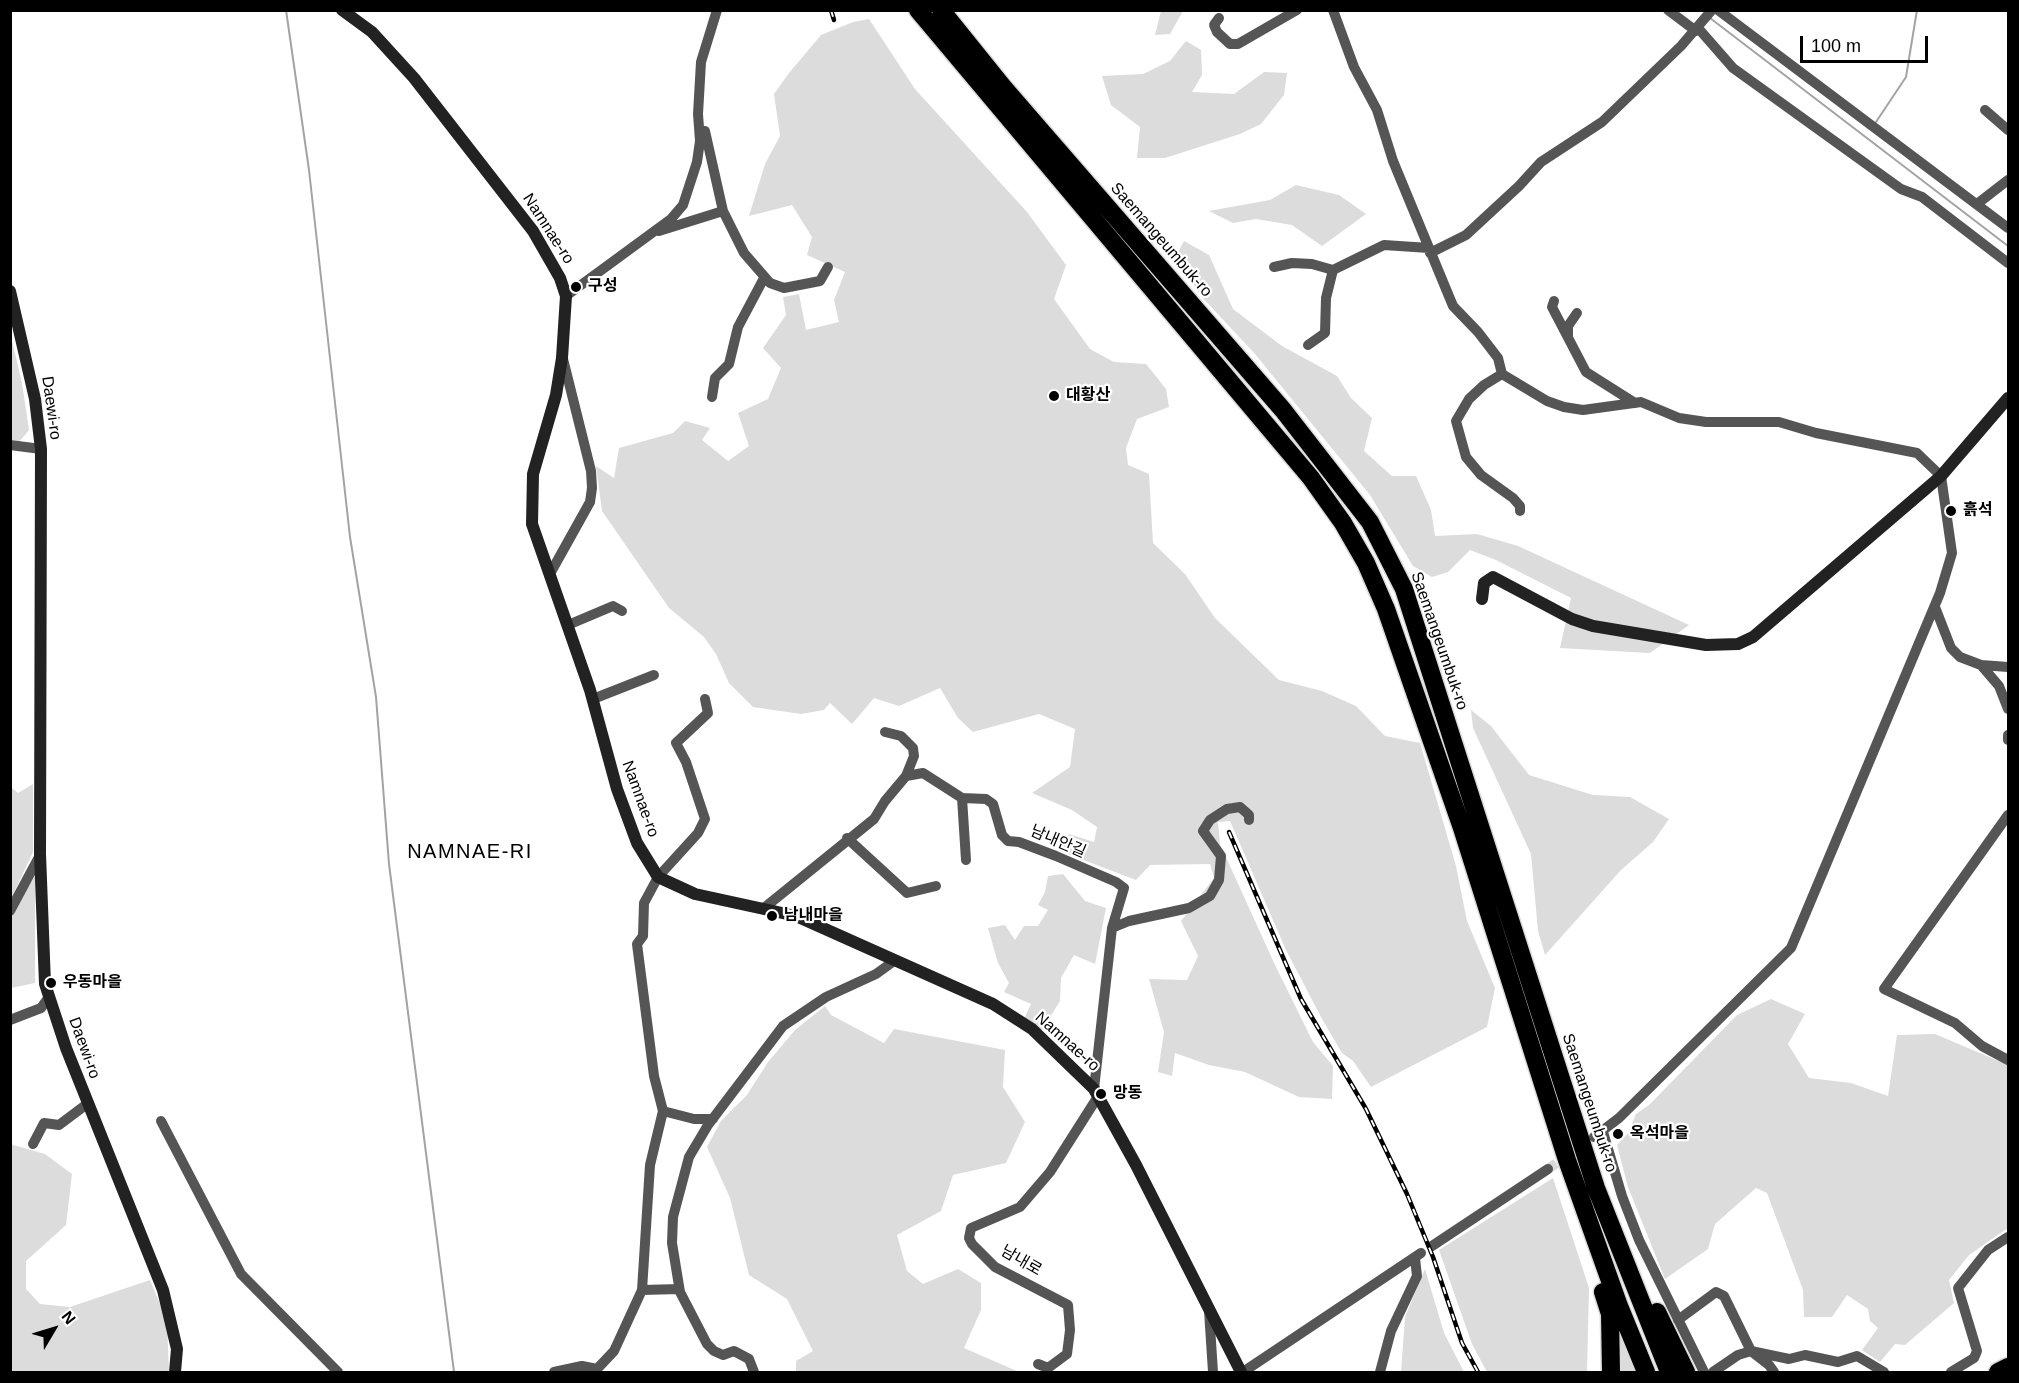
<!DOCTYPE html>
<meta charset="utf-8">
<style>
body{margin:0}
#map{position:relative;width:2019px;height:1383px;overflow:hidden;background:#fff;font-family:Arial,sans-serif}
canvas{display:block}
.frame{position:absolute;inset:0;border:12px solid #000;pointer-events:none}
.north{position:absolute;left:24px;top:1299px;width:60px;height:60px;-webkit-text-stroke:4px #fff;paint-order:stroke;rotate:52deg;font-size:16px;font-weight:700;line-height:24px;text-align:center;color:#000}
.north::after{content:'';display:block;margin:auto;width:21px;height:27px;background:#000;clip-path:polygon(50% 0,100% 100%,50% 72%,0 100%)}
.scale{position:absolute;left:1800px;top:36px;width:128px;height:27px;box-sizing:border-box;border:3px solid #000;border-top:0;padding-left:8px;font-size:18px;line-height:21px;white-space:nowrap;color:#000;-webkit-text-stroke:4px #fff;paint-order:stroke}
</style>
<div id="map">
<canvas width="2019" height="1383"></canvas>
<div class="frame"></div>
<div class="north">N</div>
<div class="scale">100 m</div>
</div>
<script>
const g = document.querySelector('canvas').getContext('2d');
g.lineJoin = 'round';
function fillPath(path, color) {
  g.fillStyle = color;
  g.fill(path, 'evenodd');
}
function poly(rows) {
  const path = new Path2D();
  for (const r of rows) {
    path.moveTo(r[0], r[1]);
    for (let i = 2; i < r.length; i += 2) path.lineTo(r[i], r[i + 1]);
  }
  return path;
}
function trace(path, color, width, dash) {
  g.strokeStyle = color;
  g.lineWidth = width;
  g.lineCap = dash ? 'butt' : 'round';
  g.setLineDash(dash || []);
  g.stroke(path);
}
function drawText(font, color, halo, rows, align = 'center') {
  g.font = font + ' Arial,"Noto Sans KR",sans-serif';
  g.lineWidth = 4.5;
  g.setLineDash([]);
  g.textBaseline = 'middle';
  g.strokeStyle = halo;
  g.fillStyle = color;
  for (const [text, x, y, turn = 0] of rows) {
    g.save();
    g.translate(x, y);
    g.rotate((+turn || 0) * Math.PI / 180);
    g.textAlign = isNaN(turn) ? turn : align;
    if (halo) g.strokeText(text, 0, 0);
    g.fillText(text, 0, 0);
    g.restore();
  }
}
const green = poly([
 [1161,11,1183,11,1170,34,1155,35],
 [869,19,915,89,1027,212,1066,265,1054,299,1090,349,1114,362,1146,364,1166,389,1169,407,1137,419,1126,448,1128,465,1149,474,1153,543,1185,574,1215,618,1279,680,1322,691,1356,706,1385,736,1420,743,1456,866,1467,921,1495,988,1487,1027,1371,1087,1353,1061,1342,1053,1322,1019,1286,950,1230,821,1218,822,1220,844,1275,965,1313,1042,1333,1066,1332,1099,1299,1097,1245,1072,1209,1065,1175,1053,1172,1076,1158,1072,1164,1032,1149,979,1187,980,1198,956,1181,921,1214,878,1210,864,1150,865,1136,880,1060,851,1069,834,1094,842,1097,827,1072,810,1032,793,1070,767,1075,729,1039,714,973,732,958,718,940,688,899,706,874,698,852,724,830,703,824,710,801,714,753,707,729,683,716,654,704,637,669,608,602,511,596,466,614,478,619,448,673,433,685,421,710,428,702,440,728,461,749,446,738,413,768,399,781,368,763,348,786,315,783,297,799,294,806,330,839,322,834,300,845,272,807,255,812,237,792,205,749,216,765,164,780,136,774,94,789,73,821,35,853,22],
 [1186,41,1201,50,1202,75,1192,92,1234,94,1264,72,1287,73,1284,95,1261,124,1240,134,1165,158,1137,158,1140,127,1111,105,1102,76,1143,74,1170,61],
 [1296,185,1339,195,1366,214,1322,246,1292,225,1256,219,1233,223,1209,211,1270,200],
 [1184,241,1209,255,1233,309,1282,346,1337,376,1351,398,1372,418,1364,451,1392,476,1416,476,1431,510,1435,536,1477,534,1518,546,1689,625,1650,653,1560,648,1571,598,1496,560,1470,550,1448,572,1432,577,1413,566,1370,495,1255,354,1201,296,1182,267,1178,252],
 [10,332,22,383,29,430,20,441,11,440],
 [1471,710,1491,726,1529,775,1593,795,1630,797,1669,819,1653,842,1621,870,1545,955,1538,931,1531,854,1473,728],
 [33,784,33,852,11,899,11,787,18,793],
 [1063,874,1085,901,1106,908,1095,964,1074,955,1061,978,1060,1001,1042,1030,1024,1019,1031,1004,1004,992,1009,983,998,963,988,928,1005,925,1015,940,1024,926,1038,926,1048,910,1038,905,1045,892,1048,876],
 [35,876,35,983,11,988,11,914],
 [1771,999,1805,1014,1788,1044,1809,1078,1851,1083,1888,1096,1897,1035,1935,1034,2008,1065,2008,1228,1969,1255,1949,1280,1954,1303,1905,1345,1895,1344,1880,1362,1862,1350,1878,1328,1870,1321,1868,1309,1847,1295,1832,1317,1804,1317,1803,1290,1767,1193,1756,1188,1715,1224,1708,1249,1665,1279,1628,1187,1617,1145,1628,1133,1636,1114,1649,1105,1737,1015],
 [825,1006,831,1015,884,1043,894,1029,1005,1050,1003,1087,1025,1122,1006,1163,953,1175,941,1211,897,1235,907,1271,923,1284,958,1269,981,1283,981,1310,964,1348,1019,1372,796,1372,796,1361,813,1351,787,1299,749,1275,730,1198,707,1147,721,1121,747,1095,768,1062,795,1030],
 [10,1144,45,1154,72,1174,66,1225,26,1261,26,1289,40,1304,70,1307,150,1280,167,1321,169,1372,11,1372],
 [1553,1178,1589,1288,1587,1372,1487,1372,1472,1344,1439,1250],
 [1425,1269,1444,1333,1464,1372,1401,1372,1405,1317],
 [1617,1318,1639,1372,1617,1372]
]);
const stream = poly([
 [286,10,309,170,350,537,376,697,389,864,454,1372],
 [1710,18,2008,246],
 [1876,122,1906,77,1917,10]
]);
const streetTunnel = poly([
 [1548,1169,1570,1154]
]);
const street = poly([
 [1333,10,1354,67,1377,110,1393,161,1453,306,1478,332,1498,358,1502,374,1547,401,1564,407,1583,410,1641,402,1679,418,1706,422,1779,422,1816,433,1917,453,1941,476,1952,553,1940,593,1791,948,1619,1118,1594,1137],
 [1668,10,1696,31],
 [1718,10,2008,228],
 [1219,18,1214,25,1217,32,1230,44,1238,44,1297,10],
 [1698,28,1733,68,1901,189,1922,197,2008,263],
 [1985,110,2008,130],
 [1977,204,2008,180],
 [723,211,744,253,770,283,784,288,820,281,828,267],
 [659,231,723,211,705,131],
 [1430,253,1466,235,1519,186,1541,162,1602,122,1681,46,1711,11],
 [1274,267,1292,263,1312,264,1333,270],
 [566,296,671,219,683,205,697,162,700,141,698,114,701,62,717,10],
 [1554,301,1552,307,1586,372,1635,403],
 [1568,337,1568,326,1577,313],
 [1308,345,1325,333,1326,298,1333,270,1384,245,1429,248],
 [1502,374,1484,385,1469,399,1456,421,1466,457,1481,475,1513,498,1520,506,1520,511],
 [712,397,715,378,729,364,738,327,764,278],
 [10,445,41,449],
 [551,572,590,502,592,488,591,471,563,359],
 [1935,607,1951,648,1960,657,1981,665,2008,667],
 [568,625,613,606,622,611],
 [1981,665,1999,686,2008,709],
 [593,699,654,675],
 [885,732,901,736,913,748,914,756,906,776],
 [2008,735,2008,740],
 [962,798,966,860],
 [2008,815,1884,989,1955,1023,1982,1046,2008,1060],
 [847,838,907,893,936,886],
 [764,908,874,819,885,801,906,776,923,773,962,798,986,799,993,804,1002,835,1008,841,1019,842,1056,856,1116,882,1124,888,1112,928,1094,1089],
 [10,911,40,855],
 [1112,928,1129,921,1189,908,1210,896,1219,880,1221,856,1203,831,1210,820,1227,809,1240,807,1249,815,1249,820],
 [10,1020,41,1008,49,997],
 [663,1111,694,1119,713,1119],
 [161,1121,241,1274,338,1372],
 [1603,1132,1622,1196,1639,1240,1704,1372],
 [33,1144,44,1123,59,1125,87,1104],
 [1432,1246,1548,1169],
 [642,1290,679,1289],
 [1209,1311,1213,1372],
 [1678,1320,1716,1292,1724,1296,1751,1351,1769,1365,1774,1372],
 [1038,1364,1048,1368,1067,1354,1070,1330,1068,1305,995,1267,972,1244,969,1238,971,1228,1020,1207,1050,1172,1097,1098],
 [554,1372,582,1366,597,1369,614,1351,642,1290,650,1165,663,1111,654,1076,637,944,643,936,644,903,658,877,698,833,705,819,686,762,676,743,708,713,705,699],
 [754,1372,749,1359,734,1351,723,1355,714,1351,707,1344,680,1292,672,1243,673,1217,689,1157,708,1125,783,1026,826,997,876,974,894,961],
 [1243,1372,1421,1253],
 [1380,1372,1391,1331,1417,1276,1415,1258],
 [1713,1372,1738,1355,1751,1351,1789,1359,1805,1355,1838,1362,1857,1356,1884,1372],
 [1951,1372,1974,1358,1977,1351,1958,1288,1988,1250,2008,1237]
]);
const secondary = poly([
 [342,10,372,32,414,78,533,231,560,278,566,296,562,358,556,395,533,474,532,524,590,690,617,789,637,843,658,877,695,894,796,916,993,1004,1032,1029,1094,1089,1136,1165,1241,1372],
 [10,291,35,399,41,449,40,854,45,984,66,1048,163,1290,177,1349,175,1372],
 [1482,599,1484,583,1493,577,1572,619,1593,626,1706,645,1738,644,1753,637,1941,476,2008,398]
]);
const highway = poly([
 [918,10,1311,478,1343,523,1366,563,1386,609,1462,828,1567,1160,1619,1306,1646,1372],
 [941,10,1003,87,1283,410,1370,522,1404,589,1596,1188,1669,1372],
 [1603,1292,1610,1314,1611,1372],
 [1657,1312,1686,1372],
 [1998,1372,2008,1367]
]);
const rail = poly([
 [831,10,834,20],
 [1229,832,1301,999,1366,1109,1407,1194,1433,1257,1462,1343,1478,1372]
]);
const markers = [
 [576,287,6,"#000"],
 [1054,396,6,"#000"],
 [1951,511,6,"#000"],
 [772,916,6,"#000"],
 [51,983,6,"#000"],
 [1101,1094,6,"#000"],
 [1618,1134,6,"#000"]
];
const streetNames = [
 ["Namnae-ro",548,229,57],
 ["Saemangeumbuk-ro",1161,240,49],
 ["Daewi-ro",51,408,82],
 ["Saemangeumbuk-ro",1439,641,71],
 ["Namnae-ro",640,799,70],
 ["남내안길",1058,842,23],
 ["Namnae-ro",1067,1042,42],
 ["Daewi-ro",84,1048,70],
 ["Saemangeumbuk-ro",1589,1103,72],
 ["남내로",1021,1261,30]
];
const poiNames = [
 ["구성",588,287],
 ["대황산",1066,396],
 ["흙석",1963,511],
 ["남내마을",784,916],
 ["우동마을",63,983],
 ["망동",1113,1094],
 ["옥석마을",1630,1134]
];
const quarterNames = [
 ["NAMNAE-RI",470,852]
];
fillPath(green, '#dcdcdc');
trace(stream, '#a3a3a3', 2);
trace(streetTunnel, '#d9d9d9', 10, [10, 5]);
trace(highway, '#dbdbdb', 21);
trace(street, '#555', 10);
trace(secondary, '#222', 12);
trace(highway, '#000', 18);
trace(rail, '#000', 4.5);
trace(rail, '#fff', 2, [7]);
for (const [x, y, r, color] of markers) {
  const dot = new Path2D();
  dot.arc(x, y, r, 0, 2 * Math.PI);
  g.fillStyle = color;
  g.fill(dot);
  trace(dot, '#fff', 2);
}
drawText('16px', '#000', '#fff', streetNames);
drawText('bold 16px', '#000', '#fff', poiNames, 'left');
g.letterSpacing = '1.5px';
drawText('20px', '#000', '#fff', quarterNames);
g.letterSpacing = '0px';
</script>
